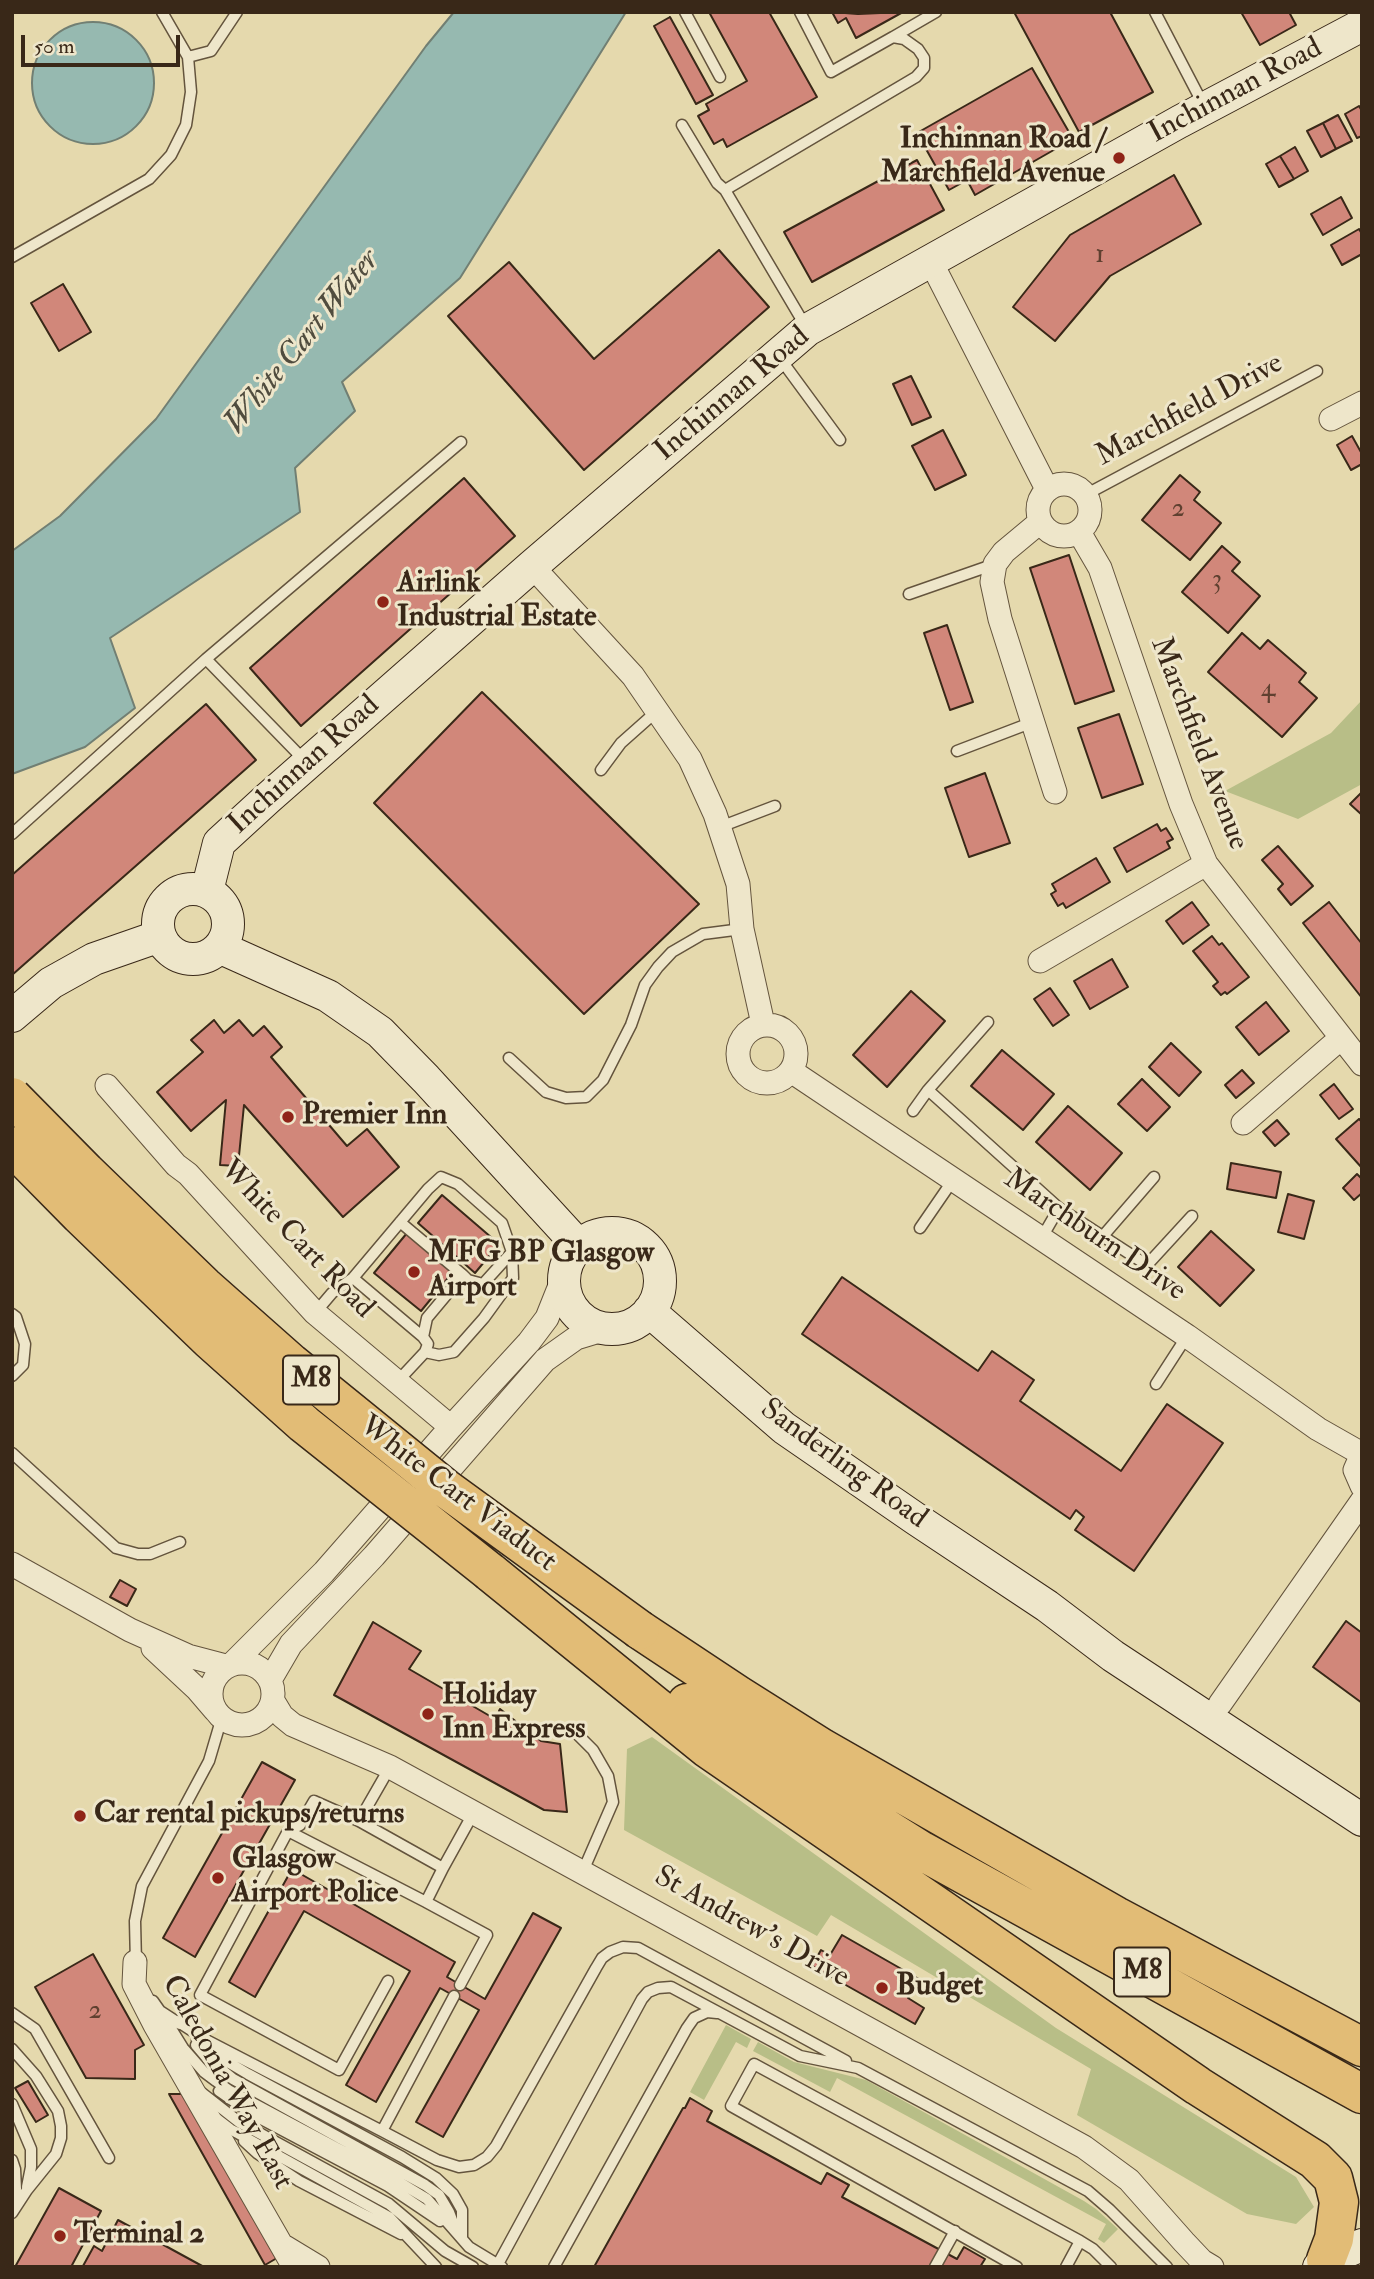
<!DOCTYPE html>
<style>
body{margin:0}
#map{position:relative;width:1374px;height:2279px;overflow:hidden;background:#e5d9ad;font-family:"IM FELL Double Pica",serif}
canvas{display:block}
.frame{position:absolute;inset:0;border:14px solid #392818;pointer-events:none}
.scale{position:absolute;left:21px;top:35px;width:159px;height:32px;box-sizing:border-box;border:4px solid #392818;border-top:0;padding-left:9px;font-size:21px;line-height:24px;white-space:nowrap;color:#392818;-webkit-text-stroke:5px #eee6ca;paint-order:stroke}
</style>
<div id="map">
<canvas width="1374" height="2279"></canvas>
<div class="frame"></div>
<div class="scale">50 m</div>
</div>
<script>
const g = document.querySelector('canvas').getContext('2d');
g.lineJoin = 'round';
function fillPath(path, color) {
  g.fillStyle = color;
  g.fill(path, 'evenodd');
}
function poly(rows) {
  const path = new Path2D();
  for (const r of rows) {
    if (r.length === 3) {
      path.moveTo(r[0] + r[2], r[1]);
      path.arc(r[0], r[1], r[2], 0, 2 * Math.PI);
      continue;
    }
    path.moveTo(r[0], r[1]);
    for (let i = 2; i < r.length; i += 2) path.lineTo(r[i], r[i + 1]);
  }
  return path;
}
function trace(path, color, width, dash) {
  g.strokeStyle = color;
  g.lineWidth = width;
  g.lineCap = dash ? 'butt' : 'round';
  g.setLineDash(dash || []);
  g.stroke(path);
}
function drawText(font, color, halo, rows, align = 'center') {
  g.font = font + ' "IM FELL Double Pica",serif';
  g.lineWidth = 6;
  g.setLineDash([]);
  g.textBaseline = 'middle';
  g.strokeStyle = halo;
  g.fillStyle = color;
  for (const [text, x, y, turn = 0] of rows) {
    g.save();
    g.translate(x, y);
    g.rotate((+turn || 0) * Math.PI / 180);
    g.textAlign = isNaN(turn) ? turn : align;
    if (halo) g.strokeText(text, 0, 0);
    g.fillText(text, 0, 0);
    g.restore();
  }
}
const green = poly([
 [1362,700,1362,784,1298,819,1225,791,1331,733],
 [652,1737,1056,2028,1296,2177,1314,2207,1296,2224,1247,2214,1077,2115,1091,2069,831,1915,817,1936,624,1830,627,1749],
 [726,2025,751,2039,747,2048,736,2042,704,2100,690,2092],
 [758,2042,794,2062,866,2080,1084,2201,1096,2209,1118,2229,1104,2243,1098,2239,1106,2224,837,2078,830,2092,753,2051]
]);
const water = poly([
 [454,12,626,12,460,278,342,382,355,411,295,468,300,512,110,638,135,708,85,747,12,774,12,551,60,516,156,419,426,46,454,12],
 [93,83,61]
]);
const building = poly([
 [709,12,769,12,817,97,727,147,723,139,714,144,698,116,709,110,706,104,747,81,709,12],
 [832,12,858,14,903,12,856,38,846,18,838,23,832,12],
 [1014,12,1110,12,1153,92,1079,132,1014,12],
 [1241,12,1289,12,1296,25,1260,45,1241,12],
 [670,17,713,95,696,104,654,26,670,17],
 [1032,68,1073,139,975,195,967,180,949,190,917,133,1032,68],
 [1359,106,1362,111,1362,136,1357,138,1345,114,1359,106],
 [1338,115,1352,141,1336,149,1323,123,1338,115],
 [1323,123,1336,149,1321,157,1307,131,1323,123],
 [1295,147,1308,171,1294,179,1280,156,1295,147],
 [1280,156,1294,179,1279,187,1266,164,1280,156],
 [917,160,944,210,812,282,784,232,917,160],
 [1174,175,1201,224,1110,276,1055,341,1013,307,1070,235,1174,175],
 [1341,197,1352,218,1323,235,1311,214,1341,197],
 [1359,229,1362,234,1362,254,1342,265,1331,245,1359,229],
 [719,250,769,307,584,470,448,316,509,262,594,359,719,250],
 [63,284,91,332,59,351,31,303,63,284],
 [911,376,931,417,912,425,893,384,911,376],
 [943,430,966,475,935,490,912,446,943,430],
 [1352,436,1362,454,1362,464,1351,470,1337,445,1352,436],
 [1180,475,1200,492,1194,500,1221,523,1190,560,1142,520,1180,475],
 [464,478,515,536,301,726,250,668,464,478],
 [1222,546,1240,562,1232,571,1260,596,1228,633,1182,592,1222,546],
 [1069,555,1114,691,1075,704,1030,568,1069,555],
 [947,625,973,702,950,710,924,633,947,625],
 [1242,633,1260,649,1268,640,1306,673,1299,682,1317,698,1282,737,1208,672,1242,633],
 [482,692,699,904,584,1014,374,803,482,692],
 [206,704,256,760,12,975,12,875,206,704],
 [1119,714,1143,784,1102,798,1078,728,1119,714],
 [985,773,1010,843,969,857,945,788,985,773],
 [1362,792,1362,815,1350,804,1362,792],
 [1157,824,1161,831,1166,828,1173,839,1167,842,1170,848,1127,872,1114,848,1157,824],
 [1278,846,1313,886,1291,905,1278,889,1283,884,1262,860,1278,846],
 [1096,858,1110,882,1066,908,1063,903,1058,906,1051,894,1056,891,1052,884,1096,858],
 [1192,902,1209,925,1183,944,1166,921,1192,902],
 [1329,902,1362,944,1362,998,1303,923,1329,902],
 [1212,936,1219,945,1222,943,1249,977,1227,994,1225,992,1221,995,1213,986,1218,982,1193,951,1212,936],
 [1112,959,1128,987,1090,1009,1074,981,1112,959],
 [1050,988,1069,1015,1053,1026,1034,999,1050,988],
 [911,991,945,1021,887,1087,853,1055,911,991],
 [1266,1002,1289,1031,1259,1055,1236,1027,1266,1002],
 [214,1020,224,1033,239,1020,253,1036,264,1026,282,1047,271,1057,347,1146,367,1129,399,1167,343,1217,244,1105,238,1166,220,1165,226,1100,191,1131,157,1092,203,1052,191,1040,214,1020],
 [1171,1043,1201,1072,1179,1096,1149,1067,1171,1043],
 [1002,1050,1054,1094,1023,1130,971,1086,1002,1050],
 [1242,1070,1254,1083,1236,1098,1225,1085,1242,1070],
 [1142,1079,1170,1107,1147,1131,1118,1104,1142,1079],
 [1334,1084,1353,1109,1339,1119,1320,1095,1334,1084],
 [1068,1106,1122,1153,1090,1190,1036,1142,1068,1106],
 [1359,1119,1362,1122,1362,1168,1336,1139,1359,1119],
 [1277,1120,1289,1134,1275,1146,1263,1132,1277,1120],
 [1231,1163,1281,1172,1276,1198,1227,1189,1231,1163],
 [1357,1174,1362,1179,1362,1193,1354,1200,1343,1188,1357,1174],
 [1288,1194,1314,1201,1304,1239,1278,1232,1288,1194],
 [442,1195,499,1244,475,1273,418,1223,442,1195],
 [1211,1231,1254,1270,1220,1306,1178,1267,1211,1231],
 [407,1233,453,1272,421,1311,374,1273,407,1233],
 [842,1277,978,1371,992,1351,1034,1380,1020,1401,1121,1471,1167,1404,1223,1443,1134,1571,1075,1530,1084,1517,1076,1510,1070,1519,802,1334,842,1277],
 [120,1580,136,1589,127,1606,110,1597,120,1580],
 [1346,1621,1362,1633,1362,1703,1313,1667,1346,1621],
 [373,1622,421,1651,409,1669,495,1719,500,1709,541,1741,560,1744,567,1812,544,1810,334,1695,373,1622],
 [262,1762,295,1780,195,1957,163,1938,262,1762],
 [292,1869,455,1962,447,1977,485,1999,533,1913,561,1928,443,2137,416,2122,479,2010,440,1988,376,2102,346,2085,410,1971,304,1911,255,1997,229,1982,292,1869],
 [842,1935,919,1979,908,1998,924,2008,915,2024,812,1966,821,1950,830,1955,842,1935],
 [93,1954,144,2045,135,2050,135,2079,86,2078,35,1987,93,1954],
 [28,2081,48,2115,36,2122,15,2088,28,2081],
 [169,2094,185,2094,277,2258,265,2265,169,2094],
 [690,2098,712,2111,707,2121,821,2184,827,2173,849,2185,842,2197,957,2259,964,2247,985,2259,980,2267,594,2267,683,2108,685,2108,690,2098],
 [59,2188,101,2211,71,2267,15,2267,59,2188],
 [118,2220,204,2267,83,2266,94,2246,102,2251,118,2220]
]);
const lane = poly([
 [685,12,720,77],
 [1155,12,1204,106],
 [893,37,936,12],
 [188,57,211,51,237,12],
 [682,125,717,183,725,190,806,327],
 [725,190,916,77,924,68,924,58,918,49,904,39,893,37,831,72,800,12],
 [12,257,149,179,171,155,186,125,191,92,188,57,162,12],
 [779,357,840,440],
 [1085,495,1317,371],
 [909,594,995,564],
 [206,659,306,762],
 [957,751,1033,722],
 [601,770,621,743,657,711],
 [720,827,775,806],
 [12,834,206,659,461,442],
 [509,1058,546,1092,566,1098,586,1097,603,1080,631,1025,645,985,658,967,672,952,703,934,742,929],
 [928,1090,1059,1208,1147,1265,1192,1216],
 [913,1111,928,1090,988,1022],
 [400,1222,463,1275],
 [920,1228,953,1180],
 [1103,1236,1154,1177],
 [1041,1239,1059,1208],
 [353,1278,428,1189,441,1177,458,1184,502,1223,512,1252,483,1284,468,1280,463,1275,427,1318,423,1337],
 [315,1313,332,1293,353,1278,423,1337,428,1344,425,1352,397,1382],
 [12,1314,16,1317,25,1344,23,1365,12,1376],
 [425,1352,439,1355,454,1352,484,1318,513,1278,512,1252],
 [1156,1384,1187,1336],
 [12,1453,116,1548,138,1554,150,1554,180,1542],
 [578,1735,593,1750,608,1776,613,1802,583,1871],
 [390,1767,359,1821,443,1868,474,1812],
 [288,1831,300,1825,314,1801,359,1821],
 [443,1868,426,1902,487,1935,460,1985],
 [136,1964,135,1921,142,1886,209,1761,222,1717],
 [388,1981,339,2070,200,1995,288,1831,426,1902],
 [153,2001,160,2011,180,2024],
 [12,2013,35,2029,109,2158],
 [162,2014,183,2048,204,2072,216,2081,230,2091,389,2176,427,2199,469,2247,502,2267],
 [177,2021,208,2041,382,2131,437,2160,459,2167,474,2165,487,2157,496,2146,596,1968,602,1958,610,1952,623,1947,638,1948,846,2061],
 [197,2040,211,2052,248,2074,402,2157,436,2178,453,2194,462,2210,462,2239],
 [196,2045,207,2058,233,2079,425,2185,439,2195,449,2212,455,2228],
 [12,2049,36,2076,58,2111,61,2126,61,2138,56,2154,27,2190,12,2213],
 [219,2091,252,2114,388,2186,440,2221],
 [202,2093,239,2122,389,2204,445,2251,473,2267],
 [12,2104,31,2149,31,2167,27,2187],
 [217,2119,230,2129,389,2217,436,2267],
 [382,2131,454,1996],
 [244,2141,257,2153,299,2181,401,2234],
 [12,2160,15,2169,16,2189,12,2200],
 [498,2264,642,1999,648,1992,658,1988,671,1987,800,2056,858,2068,1088,2191,1110,2210,1167,2267],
 [554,2267,687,2028,694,2018,707,2012,717,2013],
 [935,2267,955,2231],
 [1017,2267,731,2106,754,2064,1080,2241,1093,2249,1111,2267],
 [1066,2267,1080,2241]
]);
const street = poly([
 [930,260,1047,489],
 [1331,419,1362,403],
 [1064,510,26],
 [1040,522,1004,552,995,564,992,582,1000,619,1055,792],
 [1079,532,1100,568,1181,804,1206,864,1362,1064],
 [532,566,633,676,690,759,715,814,738,884,742,929,763,1024],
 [1040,961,1206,864],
 [767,1054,29],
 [791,1071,1187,1336,1318,1429,1362,1454],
 [107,1086,176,1165,188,1174,315,1313,451,1427],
 [1243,1123,1341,1038],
 [1362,1454,1355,1470,1362,1486],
 [12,1564,130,1630,188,1656,226,1666],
 [153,1648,197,1689,215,1710],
 [242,1694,31],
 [232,1664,324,1572,451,1427,529,1342,547,1318,565,1273],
 [270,1680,291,1644,374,1556,545,1360,576,1338,609,1328],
 [273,1701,282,1716,293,1725,390,1767,1084,2147,1129,2180,1184,2242,1202,2261,1212,2267],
 [1220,1704,1362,1501],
 [135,1962,134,1984,155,2025,294,2267],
 [285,2247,318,2267]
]);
const secondary = poly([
 [193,924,35],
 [207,891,219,843,267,799,532,566,807,330,1179,122,1362,25],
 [221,948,328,996,380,1032,426,1079,579,1246],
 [12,1016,51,983,94,959,160,936],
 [612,1281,48],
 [649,1311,784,1428,916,1519,1047,1606,1113,1656,1362,1820],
 [1319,2267,1326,2260,1362,2245]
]);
const highway = poly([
 [490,1572,707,1748,1198,2086,1315,2160,1333,2178,1339,2202,1334,2239,1326,2260],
 [640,1630,738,1695,822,1748,1116,1916,1362,2047],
 [687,1703,922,1851,1362,2094]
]);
const highwayBridge = poly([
 [12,1097,86,1172,204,1286,291,1363,445,1488,640,1630],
 [12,1146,80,1215,210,1340,304,1424,490,1572]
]);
const markers = [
 [1119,158,7,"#8f2418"],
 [383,602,7,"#8f2418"],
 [288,1117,7,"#8f2418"],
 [414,1272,7,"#8f2418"],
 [428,1714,7,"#8f2418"],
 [80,1816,7,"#8f2418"],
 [218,1878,7,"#8f2418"],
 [882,1988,7,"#8f2418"],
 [60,2236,7,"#8f2418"]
];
const numberNames = [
 ["1",1100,256],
 ["2",1178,510],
 ["3",1217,581],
 ["4",1268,690],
 ["2",95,2012]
];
const shields = [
 [311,1380,56],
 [1142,1972,56]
];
const shieldNames = [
 ["M8",311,1380],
 ["M8",1142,1972]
];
const streetNames = [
 ["Inchinnan Road",1236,92,-28],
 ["Inchinnan Road",733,395,-40],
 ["Marchfield Drive",1190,411,-28],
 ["Marchfield Avenue",1198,744,69],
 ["Inchinnan Road",305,766,-42],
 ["Marchburn Drive",1094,1236,34],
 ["White Cart Road",296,1240,46],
 ["Sanderling Road",843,1465,36],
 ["White Cart Viaduct",457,1495,37],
 ["St Andrew's Drive",751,1928,29],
 ["Caledonia Way East",226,2083,61]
];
const poiNames = [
 ["Inchinnan Road /",1105,141,"right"],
 ["Marchfield Avenue",1105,175,"right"],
 ["Airlink",397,585],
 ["Industrial Estate",397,619],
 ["Premier Inn",302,1117],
 ["MFG BP Glasgow",428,1255],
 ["Airport",428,1289],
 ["Holiday",442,1697],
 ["Inn Express",442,1731],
 ["Car rental pickups/returns",94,1816],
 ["Glasgow",232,1861],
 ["Airport Police",232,1895],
 ["Budget",896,1988],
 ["Terminal 2",74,2236]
];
const waterNames = [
 ["White Cart Water",303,343,-51]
];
fillPath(green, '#b8be87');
fillPath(water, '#96b9b0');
trace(water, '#717f73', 2);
fillPath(building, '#d1877a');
trace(building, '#392818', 2);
trace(lane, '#64543d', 13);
trace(street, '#64543d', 25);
trace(secondary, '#392818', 34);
trace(highway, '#392818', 41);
trace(lane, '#eee6ca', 10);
trace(street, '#eee6ca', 23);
trace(secondary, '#eee6ca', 32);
trace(highway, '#e2bc76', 38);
trace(highwayBridge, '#392818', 41, []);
trace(highwayBridge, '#e2bc76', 38);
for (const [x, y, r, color] of markers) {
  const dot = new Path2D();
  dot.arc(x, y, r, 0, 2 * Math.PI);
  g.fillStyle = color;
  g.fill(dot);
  trace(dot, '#eee6ca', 2.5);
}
drawText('26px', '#5f4030', null, numberNames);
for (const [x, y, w] of shields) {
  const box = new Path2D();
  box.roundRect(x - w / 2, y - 24.5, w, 49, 5);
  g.fillStyle = '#eee6ca';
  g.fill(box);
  trace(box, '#392818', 2);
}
drawText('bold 28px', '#392818', null, shieldNames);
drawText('30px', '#392818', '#eee6ca', streetNames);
drawText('bold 30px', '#392818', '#eee6ca', poiNames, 'left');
drawText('italic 32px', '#504c3e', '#eee6ca', waterNames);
</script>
